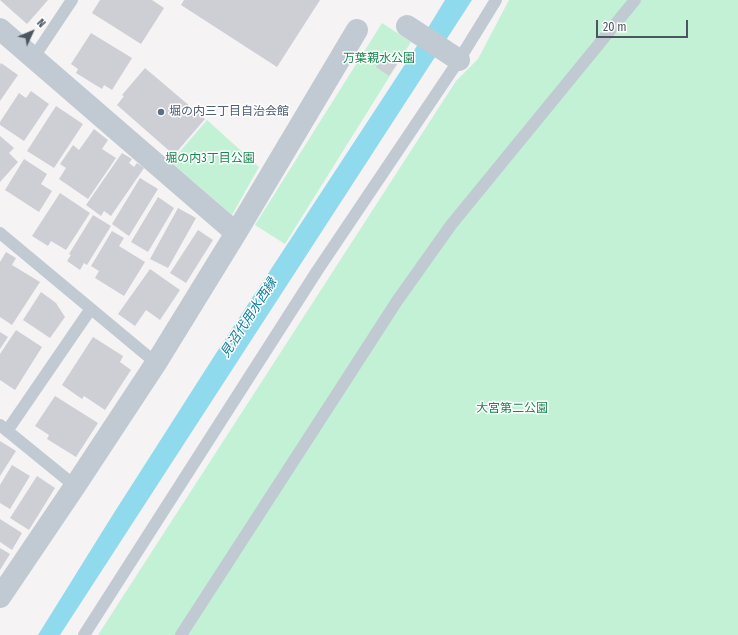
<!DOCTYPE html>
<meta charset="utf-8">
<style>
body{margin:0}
#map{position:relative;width:738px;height:635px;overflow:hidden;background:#f5f3f3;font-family:"Fira Sans Condensed",sans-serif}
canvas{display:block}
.north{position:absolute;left:12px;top:12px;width:40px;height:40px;-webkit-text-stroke:3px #fff;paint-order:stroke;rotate:46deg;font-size:11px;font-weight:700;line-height:16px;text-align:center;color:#4a5661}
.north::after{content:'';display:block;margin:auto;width:14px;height:18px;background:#4a5661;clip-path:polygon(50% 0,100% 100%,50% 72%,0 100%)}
.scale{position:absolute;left:596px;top:20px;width:92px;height:18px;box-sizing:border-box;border:2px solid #4a5661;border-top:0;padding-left:5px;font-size:12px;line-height:14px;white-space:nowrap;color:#4a5661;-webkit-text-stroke:3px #fff;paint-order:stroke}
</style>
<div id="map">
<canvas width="738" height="635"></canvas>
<div class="north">N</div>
<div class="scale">20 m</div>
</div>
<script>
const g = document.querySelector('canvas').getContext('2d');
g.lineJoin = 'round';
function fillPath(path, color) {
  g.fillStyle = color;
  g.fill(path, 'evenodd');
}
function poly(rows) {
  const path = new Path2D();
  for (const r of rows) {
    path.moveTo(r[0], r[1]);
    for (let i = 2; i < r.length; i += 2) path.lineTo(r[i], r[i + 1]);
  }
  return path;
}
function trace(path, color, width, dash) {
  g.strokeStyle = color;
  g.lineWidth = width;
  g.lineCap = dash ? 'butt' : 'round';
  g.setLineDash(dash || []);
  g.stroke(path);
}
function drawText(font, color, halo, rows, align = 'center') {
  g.font = font + ' "Fira Sans Condensed","Noto Sans JP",sans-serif';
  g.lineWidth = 3;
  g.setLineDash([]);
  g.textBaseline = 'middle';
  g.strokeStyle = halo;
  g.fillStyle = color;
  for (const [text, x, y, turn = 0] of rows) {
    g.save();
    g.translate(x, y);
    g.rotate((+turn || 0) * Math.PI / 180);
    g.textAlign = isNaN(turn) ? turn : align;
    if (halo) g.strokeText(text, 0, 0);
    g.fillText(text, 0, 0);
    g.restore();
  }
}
const green = poly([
 [509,0,738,0,738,635,98,635,456,81,478,59],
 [382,23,411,42,285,244,255,225],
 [207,120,259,167,232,215,171,162]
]);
const water = poly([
 [445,0,472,0,60,635,38,635,112,516,220,347,415,49]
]);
const building = poly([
 [0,0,48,0,27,24],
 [100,0,152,0,164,8,141,44,92,13],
 [184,0,320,0,277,67,181,5],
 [91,33,132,58,112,90,104,85,102,89,76,73,78,69,71,64],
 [384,55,397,64,389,76,376,67],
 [1,63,18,75,0,101,0,65],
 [145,68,205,119,174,155,117,105,124,96,122,95],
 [31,91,49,104,24,141,0,125,0,122,19,93,26,98],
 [56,106,83,124,54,168,27,151],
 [94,129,108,140,102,149,116,158,88,199,59,179,66,168,60,164,73,145,79,150],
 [0,136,14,148,9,153,18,162,0,182],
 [122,153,132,159,129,163,134,167,137,163,144,168,111,216,104,211,101,216,86,205],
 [24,159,47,174,41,184,52,191,39,212,5,190],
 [140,178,158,189,129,236,112,224],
 [60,193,90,213,66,250,51,241,48,246,32,236],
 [158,197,174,208,148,252,131,242],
 [178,208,196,218,168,268,150,259],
 [93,215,111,226,87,265,84,263,80,270,67,261,71,255,69,254],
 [198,230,213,240,186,283,170,273],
 [112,231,124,238,119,246,145,262,124,296,95,278,99,271,91,266],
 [6,252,16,258,12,265,40,282,12,325,0,317,0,262],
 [150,269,180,290,160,320,146,310,135,326,118,314],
 [41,292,56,303,65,317,50,338,23,320],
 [16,330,42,347,15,390,0,380,0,354],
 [0,332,8,337,0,349],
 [93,337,123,356,120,362,131,370,105,410,84,396,82,399,62,385],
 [55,396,98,423,76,457,47,439,49,435,35,426],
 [0,441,16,451,0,476],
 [12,465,30,476,10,509,0,503,0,485],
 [37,476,55,488,29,530,10,518],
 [0,519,22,533,12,550,0,542],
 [0,548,10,554,0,570]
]);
const lane = poly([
 [34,57,72,0],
 [0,233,156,363],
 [0,425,75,486],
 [7,431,90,310],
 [84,635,317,271,459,60,496,0],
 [181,635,397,301,451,225,635,0]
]);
const street = poly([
 [407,26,459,60],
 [0,29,236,233],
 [0,597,75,486,156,363,236,233,357,30]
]);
const markers = [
 [161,112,4,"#5c6f8a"]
];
const parkNames = [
 ["万葉親水公園",379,59],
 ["堀の内3丁目公園",210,159],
 ["大宮第二公園",512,409]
];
const serviceNames = [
 ["堀の内三丁目自治会館",169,112]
];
const waterNames = [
 ["見沼代用水西縁",249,318,-57]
];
fillPath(green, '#c3f1d5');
fillPath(water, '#90daee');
fillPath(building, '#cdcfd5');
trace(lane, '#c1cad2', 12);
trace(street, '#c1cad2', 22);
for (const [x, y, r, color] of markers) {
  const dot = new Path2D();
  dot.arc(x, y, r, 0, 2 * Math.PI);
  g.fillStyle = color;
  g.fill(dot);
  trace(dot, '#fff', 1.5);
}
drawText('12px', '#17864f', '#fff', parkNames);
drawText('12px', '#4e5e75', '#fff', serviceNames, 'left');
drawText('italic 13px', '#0c7c9b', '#fff', waterNames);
</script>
